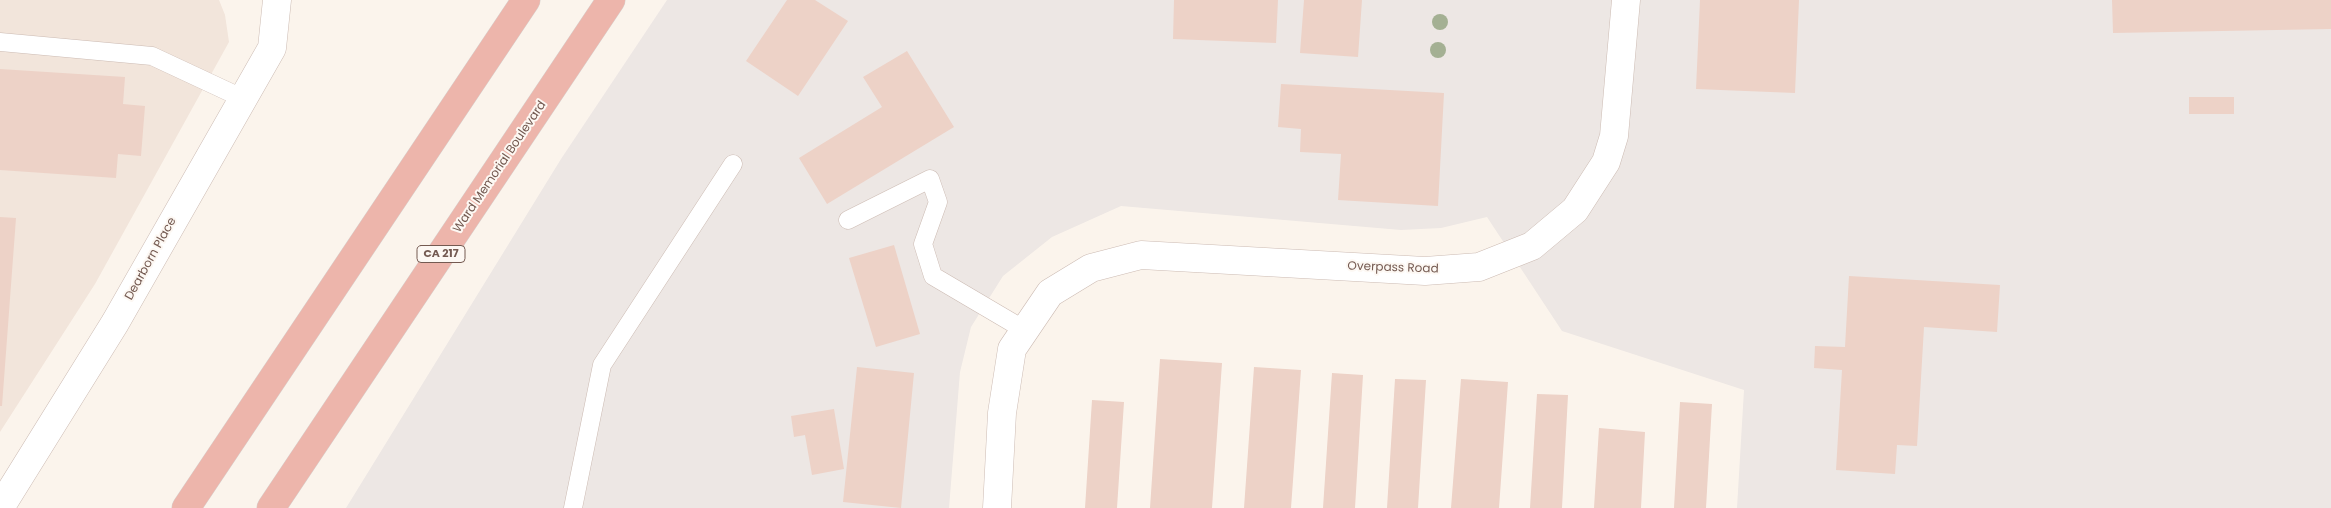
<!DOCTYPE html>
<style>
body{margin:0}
canvas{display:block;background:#fbf4ec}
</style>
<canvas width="2331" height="508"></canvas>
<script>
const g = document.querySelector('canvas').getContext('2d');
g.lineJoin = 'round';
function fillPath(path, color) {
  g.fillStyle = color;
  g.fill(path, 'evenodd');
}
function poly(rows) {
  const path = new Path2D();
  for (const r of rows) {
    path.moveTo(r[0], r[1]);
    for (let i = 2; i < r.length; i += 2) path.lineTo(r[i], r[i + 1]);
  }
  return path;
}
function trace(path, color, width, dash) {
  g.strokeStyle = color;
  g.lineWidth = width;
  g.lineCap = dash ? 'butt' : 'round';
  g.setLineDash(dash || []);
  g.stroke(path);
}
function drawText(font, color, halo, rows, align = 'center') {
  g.font = font + ' Poppins,sans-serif';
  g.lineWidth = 4;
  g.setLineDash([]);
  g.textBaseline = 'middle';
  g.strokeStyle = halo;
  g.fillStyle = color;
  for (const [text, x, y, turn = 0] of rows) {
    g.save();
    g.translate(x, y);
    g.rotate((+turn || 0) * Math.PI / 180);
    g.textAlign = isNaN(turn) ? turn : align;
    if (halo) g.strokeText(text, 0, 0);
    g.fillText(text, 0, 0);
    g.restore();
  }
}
const residential = poly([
 [0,0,219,0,225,15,229,42,95,284,0,432]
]);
const industrial = poly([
 [667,0,2331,0,2331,508,1737,508,1744,390,1562,331,1487,217,1441,228,1401,230,1121,206,1052,237,1003,276,971,327,960,372,949,508,346,508,561,159]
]);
const building = poly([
 [787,0,815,0,848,21,798,96,746,61],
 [1174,0,1278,0,1276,43,1173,39],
 [1304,0,1362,0,1358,57,1300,53],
 [1700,0,1799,0,1795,93,1696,89],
 [2112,0,2331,0,2331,29,2113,33],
 [907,51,954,127,827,204,799,158,882,107,863,77],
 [0,69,125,77,123,104,145,106,141,156,118,154,116,178,0,170],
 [1281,84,1444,93,1438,206,1338,200,1341,154,1300,152,1301,129,1278,127],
 [2189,97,2234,97,2234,114,2189,114],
 [0,217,16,218,2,406,0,406],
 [894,245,920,334,876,347,849,258],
 [1849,276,2000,285,1997,332,1924,327,1917,446,1897,445,1895,474,1836,470,1842,370,1814,368,1815,346,1845,347],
 [1160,359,1222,363,1212,508,1150,508],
 [857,367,914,373,901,508,843,502],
 [1254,367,1301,370,1291,508,1244,508],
 [1332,373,1363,375,1355,508,1323,508],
 [1395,379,1426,380,1418,508,1387,508],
 [1461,379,1508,382,1499,508,1451,508],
 [1537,394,1568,395,1562,508,1530,508],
 [1092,400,1124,402,1117,508,1085,508],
 [1680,402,1712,404,1706,508,1674,508],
 [834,409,844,469,812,475,805,435,794,437,791,416],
 [1599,428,1645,432,1641,508,1594,508]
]);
const lane = poly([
 [0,42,152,56,242,98],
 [848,220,930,179,938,202,923,244,933,276,1023,329],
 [573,508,602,365,733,164]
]);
const street = poly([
 [0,508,115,323,272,48,277,0],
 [997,508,1002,413,1012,349,1050,293,1091,268,1141,255,1425,271,1479,267,1532,246,1575,210,1606,162,1614,136,1626,0]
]);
const highway = poly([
 [186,508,526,0],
 [271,508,611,0]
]);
const trees = [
 [1440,22],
 [1438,50]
];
const shields = [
 [441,254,48]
];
const shieldNames = [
 ["CA 217",441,254]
];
const streetNames = [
 ["Ward Memorial Boulevard",500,167,-56],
 ["Dearborn Place",151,259,-61],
 ["Overpass Road",1393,268,2]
];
fillPath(residential, '#f2e5db');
fillPath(industrial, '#ede7e4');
fillPath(building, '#edd2c7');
trace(lane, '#ccbbb3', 19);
trace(street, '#ccbbb3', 29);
trace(highway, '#d8d1ce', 29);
trace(lane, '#fff', 18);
trace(street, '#fff', 28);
trace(highway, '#edb5ab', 28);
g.fillStyle = '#a4b093';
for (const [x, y] of trees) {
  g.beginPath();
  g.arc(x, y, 8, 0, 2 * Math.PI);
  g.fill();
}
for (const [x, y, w] of shields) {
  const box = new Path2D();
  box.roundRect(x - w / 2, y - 8.5, w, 17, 4);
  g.fillStyle = '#fdf8f3';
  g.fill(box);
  trace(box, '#745a51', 1);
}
drawText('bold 11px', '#745a51', null, shieldNames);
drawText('12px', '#745a51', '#fdf8f3', streetNames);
</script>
